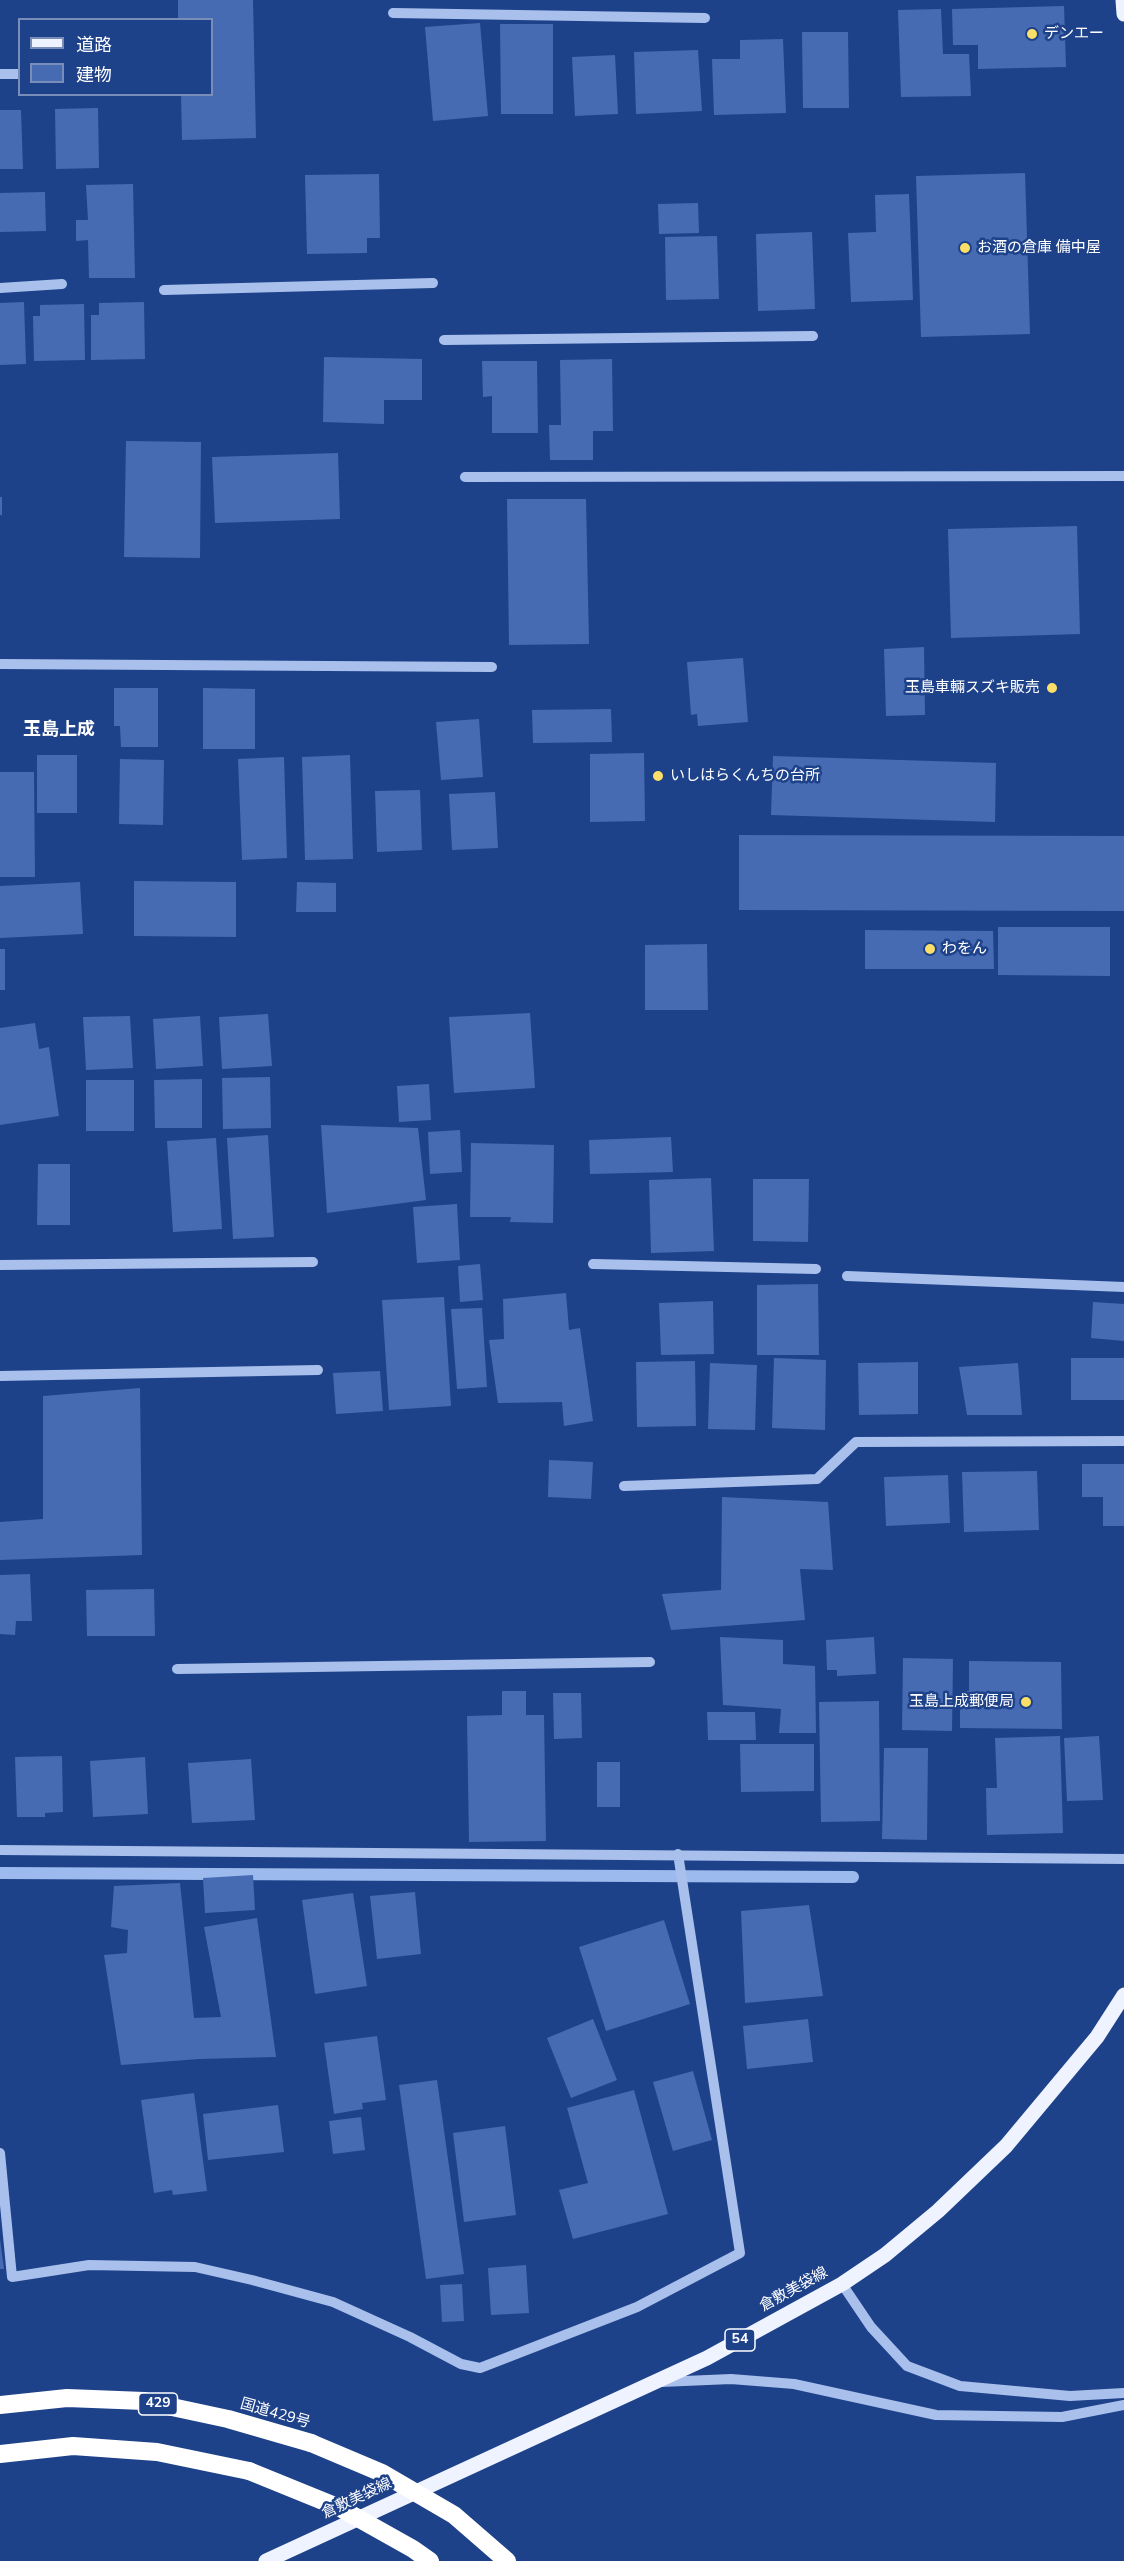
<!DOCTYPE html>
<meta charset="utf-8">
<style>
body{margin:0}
#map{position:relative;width:1124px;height:2561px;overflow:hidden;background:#1e428a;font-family:"Nunito Sans","Noto Sans JP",sans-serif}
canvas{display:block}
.legend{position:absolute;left:18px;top:18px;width:195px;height:78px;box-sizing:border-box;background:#1e428a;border:2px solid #788eb9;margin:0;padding:8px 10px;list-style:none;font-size:18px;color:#fff}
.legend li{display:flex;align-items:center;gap:12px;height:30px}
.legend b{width:30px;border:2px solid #788eb9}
</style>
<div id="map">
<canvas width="1124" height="2561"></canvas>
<ul class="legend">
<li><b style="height:8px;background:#eef3ff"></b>道路</li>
<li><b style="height:16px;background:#466bb2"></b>建物</li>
</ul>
</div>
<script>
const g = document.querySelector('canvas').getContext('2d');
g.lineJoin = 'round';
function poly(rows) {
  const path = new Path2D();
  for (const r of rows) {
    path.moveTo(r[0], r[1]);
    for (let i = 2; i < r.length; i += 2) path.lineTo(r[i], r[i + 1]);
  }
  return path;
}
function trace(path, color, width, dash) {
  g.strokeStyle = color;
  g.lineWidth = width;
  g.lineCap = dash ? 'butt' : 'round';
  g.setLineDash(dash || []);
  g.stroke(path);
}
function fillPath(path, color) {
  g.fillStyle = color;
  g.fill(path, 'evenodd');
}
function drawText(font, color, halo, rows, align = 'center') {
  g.font = font + ' "Nunito Sans","Noto Sans JP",sans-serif';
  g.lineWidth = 5;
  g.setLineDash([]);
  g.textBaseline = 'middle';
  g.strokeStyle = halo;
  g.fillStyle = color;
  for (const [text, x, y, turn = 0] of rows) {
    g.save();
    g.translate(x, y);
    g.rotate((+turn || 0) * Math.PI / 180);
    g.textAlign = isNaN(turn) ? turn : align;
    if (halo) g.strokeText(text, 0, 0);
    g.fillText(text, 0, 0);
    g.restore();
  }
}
const stream = poly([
 [0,1873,853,1877]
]);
const building = poly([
 [178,0,253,0,256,138,182,140,181,94,212,94,212,20,178,20],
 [1064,6,1066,67,978,69,978,45,953,45,952,9],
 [941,9,943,54,969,54,971,96,901,97,898,10],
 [480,23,488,116,433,121,425,27],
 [500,24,553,24,553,114,501,114],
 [802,32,848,32,849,108,803,108],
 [783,39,786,113,714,115,712,59,740,59,740,40],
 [698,50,702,111,636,114,634,52],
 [615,55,618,114,575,116,572,57],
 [98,108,99,168,56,169,55,109],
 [0,110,21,110,23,169,0,169],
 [1025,173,1030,334,921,337,916,176],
 [379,174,380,238,367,238,367,253,307,254,305,175],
 [133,184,135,278,89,278,88,240,76,241,76,220,88,220,86,185],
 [45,192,46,231,0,232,0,193],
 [909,194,913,300,851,302,848,233,876,232,875,195],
 [698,203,699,233,659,234,658,204],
 [812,232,815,309,758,311,756,234],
 [717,236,719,299,666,300,665,237],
 [24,302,26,364,0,365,0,303],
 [144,302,145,359,91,360,91,315,99,315,99,303],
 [84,304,85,360,34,361,33,316,40,316,40,305],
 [324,357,422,359,422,400,384,400,384,424,323,422],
 [612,359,613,431,593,431,593,460,550,460,549,425,561,425,560,360],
 [482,361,537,361,538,433,492,433,492,396,483,397],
 [126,441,201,442,200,558,124,557],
 [338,453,340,519,215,523,212,457],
 [0,497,2,497,2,515,0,515],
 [507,499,586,499,589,644,509,645],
 [1077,526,1080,634,951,638,948,529],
 [924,647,925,715,886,716,884,649],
 [743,658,748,722,698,726,697,714,691,715,687,662],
 [114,688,158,688,158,747,121,747,120,726,114,726],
 [203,688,255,689,255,749,203,749],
 [611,709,612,742,533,743,532,710],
 [479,719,483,777,441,780,436,722],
 [644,753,645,821,590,822,590,754],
 [37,755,77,755,77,813,37,813],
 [350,755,353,859,305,860,302,757],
 [773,756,996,763,995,822,771,815],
 [284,757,287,858,242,860,238,759],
 [120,759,164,760,163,825,119,824],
 [0,772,34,772,35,877,0,877],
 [420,790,422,850,377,852,375,791],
 [495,792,498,848,452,850,449,794],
 [739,835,1124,836,1124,911,739,910],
 [134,881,236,882,236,937,134,936],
 [80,882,83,934,0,938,0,886],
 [297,882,336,883,336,912,296,912],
 [998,927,1110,927,1110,976,998,975],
 [865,930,993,931,994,969,865,969],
 [707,944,708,1010,645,1010,645,945],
 [0,949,5,949,5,990,0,990],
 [530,1013,535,1088,454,1093,449,1017],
 [268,1014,272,1066,222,1069,219,1017],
 [130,1016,133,1068,86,1070,83,1017],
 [200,1016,203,1066,156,1069,153,1019],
 [35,1023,39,1049,49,1047,59,1116,0,1125,0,1028],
 [270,1077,271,1128,223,1129,222,1078],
 [202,1079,202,1128,155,1128,154,1080],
 [86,1080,134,1080,134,1131,86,1131],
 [429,1084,431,1120,399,1122,397,1086],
 [321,1125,418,1128,426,1200,327,1213],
 [460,1130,462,1172,430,1174,428,1132],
 [268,1135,274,1237,233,1239,227,1138],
 [671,1137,673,1172,590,1174,589,1140],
 [216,1138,222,1229,173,1232,167,1141],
 [471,1143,554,1145,553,1223,510,1222,511,1217,470,1217],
 [38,1164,70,1164,70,1225,37,1225],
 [711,1178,714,1251,651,1253,649,1180],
 [753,1179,809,1179,808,1242,753,1241],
 [457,1204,460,1260,417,1263,413,1207],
 [480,1264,483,1300,460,1302,458,1266],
 [818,1284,819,1355,757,1355,757,1285],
 [566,1293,569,1330,580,1328,593,1421,564,1426,562,1402,498,1403,489,1340,504,1339,503,1299],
 [444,1297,451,1406,389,1410,382,1300],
 [713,1301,714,1354,661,1355,659,1303],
 [1093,1302,1124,1304,1124,1341,1091,1338],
 [482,1308,487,1387,457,1389,451,1309],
 [774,1358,826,1360,825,1430,772,1428],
 [1071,1358,1124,1358,1124,1400,1071,1400],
 [695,1361,696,1426,637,1427,636,1362],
 [918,1362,918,1414,859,1415,858,1363],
 [710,1363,757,1365,755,1430,708,1429],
 [1018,1363,1022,1415,967,1415,959,1367],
 [380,1371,383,1411,336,1414,333,1373],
 [140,1388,142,1555,0,1560,0,1522,43,1519,43,1396],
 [549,1460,593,1462,591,1499,548,1497],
 [1082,1464,1124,1464,1124,1526,1103,1526,1103,1497,1082,1497],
 [1037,1471,1039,1530,964,1532,962,1472],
 [948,1475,950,1523,886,1526,884,1477],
 [722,1497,828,1502,833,1570,800,1569,805,1620,671,1630,662,1594,721,1590],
 [30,1574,32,1621,16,1621,15,1635,0,1634,0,1575],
 [154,1589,155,1636,87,1636,86,1590],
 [720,1637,783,1640,783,1664,815,1666,816,1733,779,1733,781,1709,723,1705],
 [874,1637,876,1674,837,1676,837,1670,827,1670,826,1640],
 [903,1658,953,1659,952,1731,902,1730],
 [969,1661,1061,1662,1062,1729,960,1728,960,1691,969,1691],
 [502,1691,526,1691,526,1715,544,1715,546,1841,469,1842,467,1716,502,1715],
 [553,1693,581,1693,582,1738,554,1739],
 [879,1701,880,1821,821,1822,819,1702],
 [707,1712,755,1712,756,1740,708,1740],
 [1060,1736,1063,1833,987,1835,986,1788,997,1788,995,1738],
 [1099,1736,1103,1800,1067,1801,1064,1738],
 [740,1744,814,1744,814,1791,741,1792],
 [884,1748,928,1748,927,1840,882,1839],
 [62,1756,63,1812,45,1813,45,1817,17,1817,15,1757],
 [145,1757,148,1814,93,1817,90,1761],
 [251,1759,255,1820,192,1823,188,1763],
 [597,1762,620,1762,620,1807,597,1807],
 [253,1875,255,1910,205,1913,203,1878],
 [180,1883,194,2018,221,2017,204,1927,257,1918,276,2057,199,2059,121,2065,104,1955,127,1953,128,1930,111,1927,114,1886],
 [415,1892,421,1954,377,1959,370,1896],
 [353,1893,367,1986,315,1994,302,1900],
 [809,1905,823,1996,745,2003,741,1911],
 [664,1920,690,2004,606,2031,579,1947],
 [593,2019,617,2080,571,2098,547,2038],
 [808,2019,813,2062,747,2069,743,2026],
 [377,2036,386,2100,362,2103,363,2109,334,2114,324,2043],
 [693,2071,712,2140,673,2151,653,2082],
 [437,2080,464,2274,426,2279,399,2085],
 [634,2090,668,2214,573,2239,559,2190,588,2183,567,2108],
 [194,2093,207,2191,173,2195,172,2190,154,2193,141,2100],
 [278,2105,284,2152,208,2160,203,2114],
 [361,2117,365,2150,333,2154,329,2121],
 [505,2126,516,2215,464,2222,453,2133],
 [0,2239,4,2269,0,2269],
 [526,2265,529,2313,491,2315,488,2268],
 [462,2284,464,2321,442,2322,440,2285]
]);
const minor = poly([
 [393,13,705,18],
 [0,74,20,74],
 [0,288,62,284],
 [164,290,433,283],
 [444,340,813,336],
 [465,477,1124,476],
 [0,664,492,667],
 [593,1264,816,1269],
 [0,1265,313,1262],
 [847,1276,1124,1287],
 [0,1376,318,1370],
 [624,1486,817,1479,856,1442,1124,1441],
 [177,1669,650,1662],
 [0,1850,1124,1859],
 [0,2153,12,2277,89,2265,195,2267,252,2280,333,2302,410,2337,461,2364,480,2368,637,2307,740,2253,678,1854],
 [842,2284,871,2327,907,2366,960,2386,1070,2396,1124,2393],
 [661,2382,731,2379,794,2384,936,2415,1062,2417,1124,2405]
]);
const major = poly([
 [1123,0,1124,14],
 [266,2561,707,2358,842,2284,885,2255,938,2211,1006,2146,1097,2037,1124,1995]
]);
const highway = poly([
 [0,2405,67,2398,144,2401,228,2419,311,2443],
 [0,2454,73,2446,157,2452,249,2471]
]);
const highwayBridge = poly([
 [311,2443,382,2473,454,2515,507,2561],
 [249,2471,340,2508,413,2549,430,2561]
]);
const markers = [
 [1032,34,6,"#fbdf68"],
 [965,248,6,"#fbdf68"],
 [1052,688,6,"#fbdf68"],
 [658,776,6,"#fbdf68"],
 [930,949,6,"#fbdf68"],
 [1026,1702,6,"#fbdf68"]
];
const shields = [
 [740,2340,30],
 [158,2404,39]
];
const shieldNames = [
 ["54",740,2340],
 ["429",158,2404]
];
const poiNames = [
 ["デンエー",1044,34],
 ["お酒の倉庫 備中屋",977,248],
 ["玉島車輛スズキ販売",1040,688,"right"],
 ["いしはらくんちの台所",670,776],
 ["わをん",942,949],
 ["玉島上成郵便局",1014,1702,"right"]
];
const streetNames = [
 ["倉敷美袋線",794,2290,-29],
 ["国道429号",275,2414,16],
 ["倉敷美袋線",357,2499,-25]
];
const quarterNames = [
 ["玉島上成",59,731]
];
trace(stream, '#9cbaed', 12);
fillPath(building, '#466bb2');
trace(minor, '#a9c0ec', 10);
trace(major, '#eef3ff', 15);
trace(highway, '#fff', 18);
trace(highwayBridge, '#fff', 18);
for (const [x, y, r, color] of markers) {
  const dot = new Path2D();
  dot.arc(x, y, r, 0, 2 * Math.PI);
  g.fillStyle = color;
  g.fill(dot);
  trace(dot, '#1e428a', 2);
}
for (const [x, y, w] of shields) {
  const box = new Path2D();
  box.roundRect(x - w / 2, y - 11, w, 22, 4.5);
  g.fillStyle = '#1e428a';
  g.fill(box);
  trace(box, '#fff', 1.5);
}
drawText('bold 14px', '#fff', null, shieldNames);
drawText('15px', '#fff', '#1e428a', poiNames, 'left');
drawText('15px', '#fff', '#1e428a', streetNames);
drawText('bold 18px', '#fff', '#1e428a', quarterNames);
</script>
